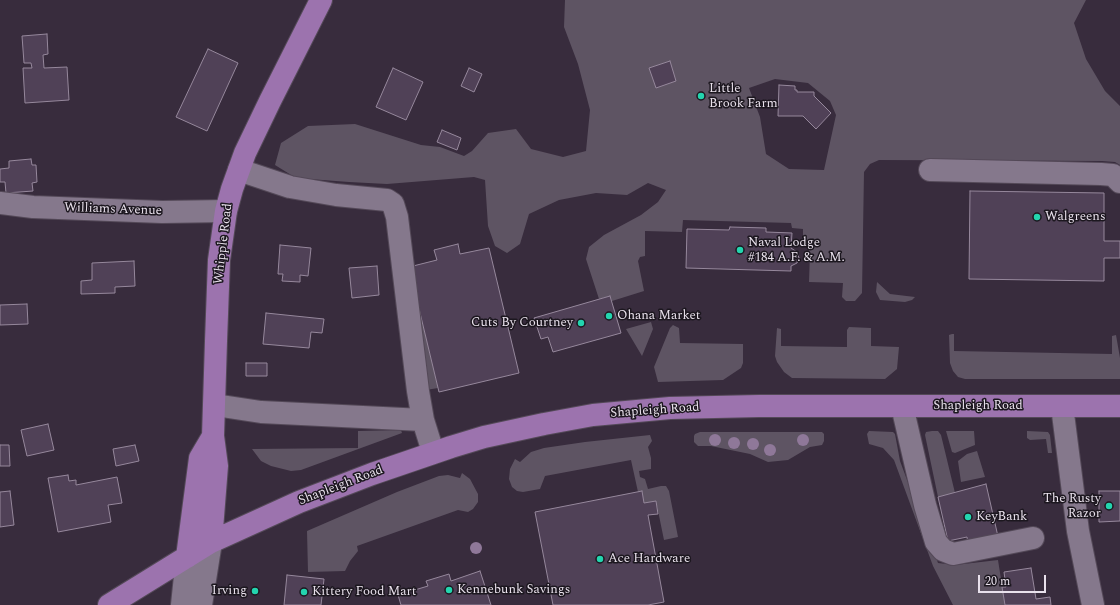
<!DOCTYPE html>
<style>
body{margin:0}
#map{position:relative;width:1120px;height:605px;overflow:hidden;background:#382c3d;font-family:Spectral,serif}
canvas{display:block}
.scale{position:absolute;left:978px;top:575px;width:68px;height:18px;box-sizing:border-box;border:2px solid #e9e1ec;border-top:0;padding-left:5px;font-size:12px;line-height:14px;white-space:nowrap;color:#e9e1ec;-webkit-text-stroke:3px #1c171f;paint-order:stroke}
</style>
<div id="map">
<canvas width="1120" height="605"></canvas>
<div class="scale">20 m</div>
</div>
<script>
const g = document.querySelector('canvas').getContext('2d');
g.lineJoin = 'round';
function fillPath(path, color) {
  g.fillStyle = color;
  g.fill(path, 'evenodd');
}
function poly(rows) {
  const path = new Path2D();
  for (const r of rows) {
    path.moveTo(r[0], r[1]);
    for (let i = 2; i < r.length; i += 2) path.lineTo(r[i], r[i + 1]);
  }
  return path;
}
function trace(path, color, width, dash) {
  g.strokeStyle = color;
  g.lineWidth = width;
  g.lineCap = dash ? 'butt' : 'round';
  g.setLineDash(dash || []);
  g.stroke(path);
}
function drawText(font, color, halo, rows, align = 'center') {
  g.font = font + ' Spectral,serif';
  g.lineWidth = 3;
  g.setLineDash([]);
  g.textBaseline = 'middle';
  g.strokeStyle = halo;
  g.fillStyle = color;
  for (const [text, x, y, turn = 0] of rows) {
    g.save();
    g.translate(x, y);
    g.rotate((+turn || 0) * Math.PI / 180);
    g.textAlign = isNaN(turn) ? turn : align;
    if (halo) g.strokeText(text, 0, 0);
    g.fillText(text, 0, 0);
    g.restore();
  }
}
const green = poly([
 [565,0,1086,0,1074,23,1086,59,1105,91,1120,106,1120,165,1115,162,1102,161,879,160,870,164,864,172,862,293,855,301,846,301,842,297,843,283,809,282,810,253,808,247,803,245,803,229,792,228,791,223,683,220,682,232,645,231,645,256,640,257,638,261,644,291,612,301,610,296,599,299,586,259,589,247,604,235,641,215,658,202,666,190,648,183,627,195,596,193,559,200,529,214,520,244,507,253,495,246,488,226,485,180,474,177,387,184,349,182,296,178,275,165,281,143,308,126,355,124,421,145,440,147,464,156,472,151,488,133,516,129,531,149,563,157,586,151,590,110,578,64,564,27],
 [775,79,808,83,830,101,836,115,824,170,789,169,766,154,760,117,749,88],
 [412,278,438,388,426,390],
 [877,282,890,294,915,297,912,300,905,302,880,300,876,292],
 [651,322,653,329,642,356,626,329],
 [673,325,679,328,680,343,743,344,743,363,741,368,723,380,658,382,654,367,670,328],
 [849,327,871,328,871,346,899,347,897,369,885,379,792,378,784,372,777,362,775,356,777,328,781,329,781,346,847,347,847,330],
 [952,334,954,334,954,351,1112,354,1112,336,1116,335,1120,358,1120,379,965,379,958,377,953,371,950,363,949,335],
 [401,430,402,433,301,470,291,471,271,466,261,461,252,449,358,448,358,431],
 [869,431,893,432,895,434,900,461,938,563,955,565,998,560,1005,605,953,605,933,566,894,460,883,448,869,444,867,434],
 [932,431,938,431,941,435,955,493,938,497,925,435,926,432],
 [946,431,974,431,975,445,955,453,952,452],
 [1027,431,1048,432,1050,435,1052,453,1048,453,1046,439,1030,440,1027,438],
 [700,432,822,432,824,434,824,441,822,445,810,447,788,460,768,462,750,454,711,446,698,446,694,442,694,436,695,434],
 [650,435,652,441,648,447,651,458,651,469,639,471,640,477,645,479,648,489,661,486,666,486,669,491,678,537,664,540,656,501,644,503,642,492,638,492,631,460,545,476,540,489,523,492,517,491,512,487,509,479,510,469,515,459,520,462,531,452,544,448,585,442],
 [977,451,985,477,961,482,958,461,967,454],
 [462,473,470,479,478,494,478,502,473,509,468,512,458,510,357,546,358,551,350,561,345,571,308,572,307,531,397,492,439,476,448,475,460,478]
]);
const building = poly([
 [47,34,48,54,43,55,44,68,67,67,69,100,25,103,23,68,32,68,31,63,24,63,22,36,47,34],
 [208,49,238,63,207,131,176,117,208,49],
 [670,61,676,81,656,88,649,68,670,61],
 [393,68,423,82,406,120,376,107,393,68],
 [469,68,482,74,474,92,461,86,469,68],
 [779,85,795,86,795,90,797,90,797,92,814,92,814,96,831,113,816,129,803,116,778,116,779,85],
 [442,130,461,138,457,150,437,142,442,130],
 [31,159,32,165,36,165,37,182,32,183,33,191,6,193,5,182,0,182,0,169,9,168,9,161,31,159],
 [970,191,1104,193,1104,241,1120,241,1120,258,1104,258,1104,281,969,279,970,191],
 [730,227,766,228,766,232,792,233,791,248,797,252,799,258,797,263,791,266,791,271,686,268,687,229,729,230,730,227],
 [458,244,460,254,489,248,519,373,439,392,409,267,437,260,434,250,458,244],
 [280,245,311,248,308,276,300,275,300,282,282,281,283,274,278,274,280,245],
 [134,261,135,286,115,287,115,293,81,294,81,281,92,280,92,263,134,261],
 [377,266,379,295,352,298,349,268,377,266],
 [610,296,621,333,553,352,548,337,541,339,534,318,610,296],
 [27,304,28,324,0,325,0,305,27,304],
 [266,313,324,319,322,333,311,332,309,348,263,344,266,313],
 [246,363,267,363,267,376,246,376,246,363],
 [48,424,54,450,27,456,21,430,48,424],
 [0,445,9,445,10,466,0,466,0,445],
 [135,445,139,461,116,466,113,449,135,445],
 [68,475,69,481,76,480,76,485,117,477,122,503,108,505,111,522,58,532,48,478,68,475],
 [986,484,1002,554,968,545,967,537,948,541,938,497,986,484],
 [10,491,14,525,0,527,0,492,10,491],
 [642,491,644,503,656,501,658,514,648,515,664,602,648,605,553,605,535,512,642,491],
 [1099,491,1120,491,1120,521,1099,522,1099,491],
 [1031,568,1036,599,1050,597,1051,605,1005,605,1002,587,1006,587,1004,572,1031,568],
 [480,571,491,605,401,605,398,595,428,586,426,581,449,574,451,581,480,571],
 [287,575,324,579,321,605,284,605,287,575]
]);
const minor = poly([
 [239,170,290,187,336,195,387,200,393,204,397,217,418,391,423,420,433,452],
 [930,170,1101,174,1113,175,1120,182],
 [0,203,33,207,162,212,226,211],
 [215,405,261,412,423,420],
 [902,406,925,505,936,542,943,550,953,554,1033,538],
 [1062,406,1078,531,1093,605],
 [182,605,187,557],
 [201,605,211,542]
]);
const major = poly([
 [211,542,217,466,213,436,216,341,219,260,226,211,232,189,245,153,270,101,321,0],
 [187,557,200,458,213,436],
 [109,605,211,542,299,502,372,474,451,447,484,437,544,424,593,415,670,408,759,406,1120,406]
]);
const trees = [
 [715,440],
 [803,440],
 [734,443],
 [753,444],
 [770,450],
 [476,548]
];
const markers = [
 [701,96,4,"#23d5af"],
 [1037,217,4,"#23d5af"],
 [740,250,4,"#23d5af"],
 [609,316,4,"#23d5af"],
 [581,323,4,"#23d5af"],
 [1109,506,4,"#23d5af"],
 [968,517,4,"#23d5af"],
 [600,559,4,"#23d5af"],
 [449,590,4,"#23d5af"],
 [255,591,4,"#23d5af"],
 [304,592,4,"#23d5af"]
];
const poiNames = [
 ["Little",709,89],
 ["Brook Farm",709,104],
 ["Walgreens",1045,217],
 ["Naval Lodge",748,243],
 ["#184 A.F. & A.M.",748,258],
 ["Ohana Market",617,316],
 ["Cuts By Courtney",573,323,"right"],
 ["The Rusty",1101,499,"right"],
 ["Razor",1101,514,"right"],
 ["KeyBank",976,517],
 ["Ace Hardware",608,559],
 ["Kennebunk Savings",457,590],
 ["Irving",247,591,"right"],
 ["Kittery Food Mart",312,592]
];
const streetNames = [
 ["Williams Avenue",113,210,2],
 ["Whipple Road",224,244,-83],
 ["Shapleigh Road",978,406],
 ["Shapleigh Road",655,411,-4],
 ["Shapleigh Road",341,486,-21]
];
fillPath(green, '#5e5463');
fillPath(building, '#504157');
trace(building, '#96889c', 1);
trace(minor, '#544958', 24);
trace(major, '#544958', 24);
trace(minor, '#85788c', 22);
trace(major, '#9c73ae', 22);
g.fillStyle = '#8f7899';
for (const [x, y] of trees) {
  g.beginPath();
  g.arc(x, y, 6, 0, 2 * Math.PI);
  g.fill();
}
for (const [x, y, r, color] of markers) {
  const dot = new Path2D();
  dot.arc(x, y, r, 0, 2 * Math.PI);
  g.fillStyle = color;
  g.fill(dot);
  trace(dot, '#1c171f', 1.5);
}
drawText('13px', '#e9e1ec', '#1c171f', poiNames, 'left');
drawText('13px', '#e9e1ec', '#1c171f', streetNames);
</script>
